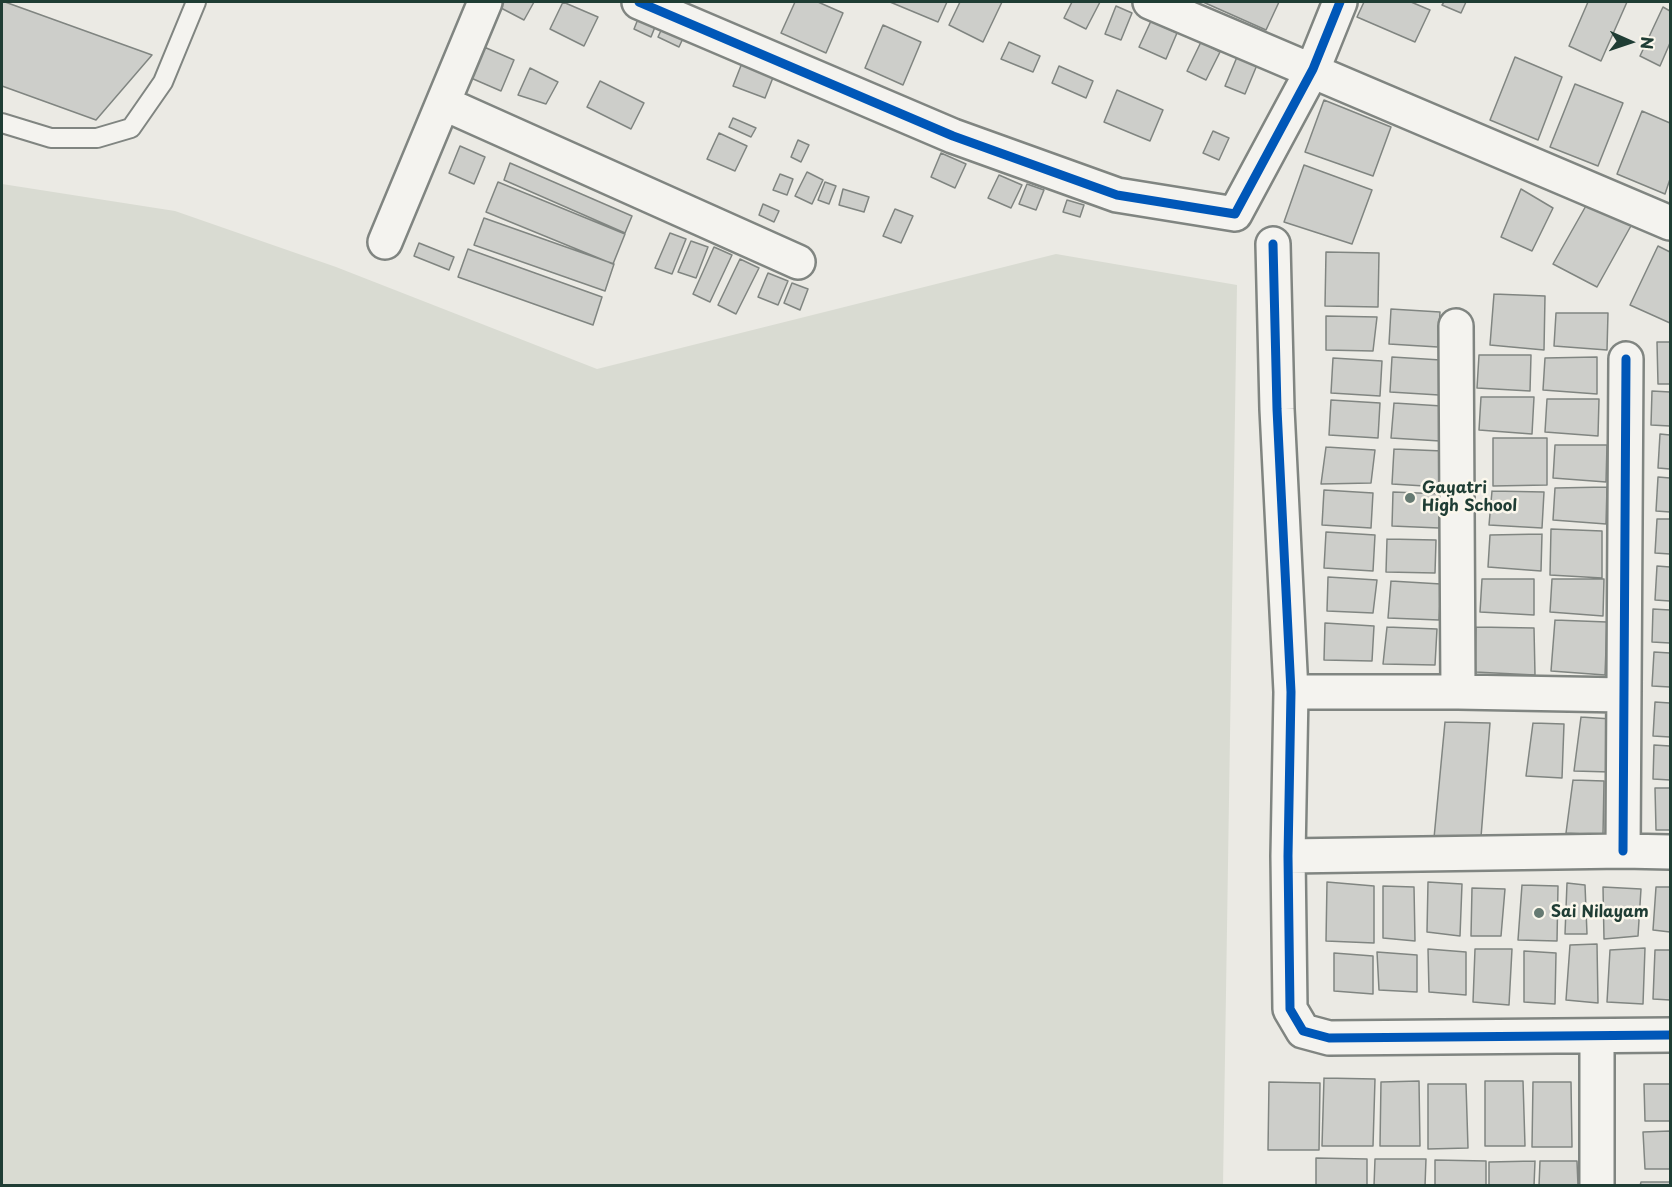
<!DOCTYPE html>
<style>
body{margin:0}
#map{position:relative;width:1672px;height:1187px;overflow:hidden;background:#ebeae4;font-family:"Playpen Sans",sans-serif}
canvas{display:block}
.frame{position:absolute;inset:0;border:3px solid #1f3d34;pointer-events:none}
.north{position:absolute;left:1600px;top:12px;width:60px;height:60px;-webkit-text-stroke:4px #fbf7ec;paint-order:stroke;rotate:93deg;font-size:16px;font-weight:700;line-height:24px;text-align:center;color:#1f3d34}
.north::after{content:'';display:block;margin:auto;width:21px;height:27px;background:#1f3d34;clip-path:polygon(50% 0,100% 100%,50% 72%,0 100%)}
</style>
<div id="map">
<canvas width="1672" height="1187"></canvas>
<div class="frame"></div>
<div class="north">N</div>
</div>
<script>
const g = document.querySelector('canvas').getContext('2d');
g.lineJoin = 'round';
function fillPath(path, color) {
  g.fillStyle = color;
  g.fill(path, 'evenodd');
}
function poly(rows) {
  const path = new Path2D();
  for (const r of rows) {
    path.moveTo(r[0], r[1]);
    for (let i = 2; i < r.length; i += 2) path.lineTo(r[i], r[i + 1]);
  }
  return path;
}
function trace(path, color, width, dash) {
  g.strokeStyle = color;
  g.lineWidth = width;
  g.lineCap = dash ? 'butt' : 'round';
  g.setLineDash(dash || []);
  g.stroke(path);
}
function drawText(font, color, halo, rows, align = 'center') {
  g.font = font + ' "Playpen Sans",sans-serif';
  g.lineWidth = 5;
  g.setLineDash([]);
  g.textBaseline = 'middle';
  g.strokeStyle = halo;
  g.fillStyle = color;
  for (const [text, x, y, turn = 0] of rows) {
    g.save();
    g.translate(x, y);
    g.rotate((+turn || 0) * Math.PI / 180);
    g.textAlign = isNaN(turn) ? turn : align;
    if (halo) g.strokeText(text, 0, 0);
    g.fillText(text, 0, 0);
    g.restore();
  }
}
const green = poly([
 [2,184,175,211,336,267,597,369,1056,254,1237,285,1223,1185,2,1185]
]);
const building = poly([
 [2,2,5,2,152,55,96,120,2,86,2,2],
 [504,2,534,2,524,20,501,8,504,2],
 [563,2,598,17,584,46,550,29,563,2],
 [795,2,818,2,843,13,826,53,781,33,795,2],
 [890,2,947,2,938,22,890,2],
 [960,2,1002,2,983,42,949,25,960,2],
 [1072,2,1100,2,1086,29,1064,18,1072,2],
 [1203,2,1279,2,1266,30,1203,2],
 [1364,2,1411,2,1430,10,1415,42,1357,17,1364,2],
 [1444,2,1466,2,1461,13,1442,5,1444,2],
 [1588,2,1627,2,1601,61,1569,46,1588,2],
 [1116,6,1132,13,1121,40,1105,34,1116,6],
 [1663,7,1670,11,1670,43,1660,66,1640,56,1663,7],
 [640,14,657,22,651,37,634,29,640,14],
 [1151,21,1177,33,1166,59,1139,47,1151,21],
 [664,24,685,34,679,47,658,37,664,24],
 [883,25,921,42,903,85,865,68,883,25],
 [1009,42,1040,56,1033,72,1001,59,1009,42],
 [1201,42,1220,52,1206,80,1187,71,1201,42],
 [484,47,514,60,501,91,471,78,484,47],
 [1237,57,1257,65,1245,94,1225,86,1237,57],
 [1515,57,1562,77,1538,140,1490,120,1515,57],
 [742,63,774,75,765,98,733,86,742,63],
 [1059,66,1093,81,1086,98,1052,83,1059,66],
 [530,68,558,82,546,104,518,95,530,68],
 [600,81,644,103,631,129,587,107,600,81],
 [1575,84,1623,103,1598,166,1550,147,1575,84],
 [1117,90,1163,110,1150,141,1104,122,1117,90],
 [1324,100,1391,127,1373,176,1305,152,1324,100],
 [1642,111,1670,123,1670,179,1665,194,1617,174,1642,111],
 [733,118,756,128,751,137,729,127,733,118],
 [1213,131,1229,138,1219,160,1203,153,1213,131],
 [719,133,747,146,735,171,707,159,719,133],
 [798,140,809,145,801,162,791,157,798,140],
 [460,146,485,157,474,184,449,173,460,146],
 [941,153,966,164,955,188,931,177,941,153],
 [510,163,632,216,625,233,504,180,510,163],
 [1304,165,1372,190,1352,244,1284,222,1304,165],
 [807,172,823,180,812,204,795,196,807,172],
 [780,174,793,179,787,195,773,190,780,174],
 [999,175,1022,185,1011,208,988,198,999,175],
 [498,182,625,234,613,264,486,212,498,182],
 [825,182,836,186,829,204,818,200,825,182],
 [1027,184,1044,190,1036,210,1019,204,1027,184],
 [843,189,869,197,864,212,839,205,843,189],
 [1521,189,1553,208,1532,251,1501,237,1521,189],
 [1067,200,1084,205,1080,217,1063,212,1067,200],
 [763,204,779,211,774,222,759,215,763,204],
 [1587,204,1632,224,1597,287,1553,264,1587,204],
 [895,209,913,216,901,243,883,236,895,209],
 [484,218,614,264,605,291,474,245,484,218],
 [670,233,686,239,672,274,655,268,670,233],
 [691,241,708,247,696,278,678,272,691,241],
 [419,243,454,257,449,270,414,256,419,243],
 [1658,246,1670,252,1670,323,1630,305,1658,246],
 [714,247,732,255,710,302,693,294,714,247],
 [468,249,602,297,593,325,458,277,468,249],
 [1326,252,1379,253,1378,307,1325,306,1326,252],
 [740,259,759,268,736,314,718,305,740,259],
 [768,273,788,281,778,305,758,297,768,273],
 [792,283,808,289,800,310,784,303,792,283],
 [1494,294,1545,296,1544,350,1490,345,1494,294],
 [1391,309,1440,312,1438,347,1389,344,1391,309],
 [1556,313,1608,313,1607,350,1554,346,1556,313],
 [1326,316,1377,317,1373,351,1326,350,1326,316],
 [1657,342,1670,342,1670,384,1658,384,1657,342],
 [1479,355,1531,355,1530,391,1477,388,1479,355],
 [1392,357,1441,360,1439,395,1390,392,1392,357],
 [1597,357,1597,394,1543,390,1545,358,1597,357],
 [1333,358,1382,361,1380,396,1331,393,1333,358],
 [1652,391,1670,392,1670,426,1651,425,1652,391],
 [1481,397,1534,397,1532,434,1479,430,1481,397],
 [1547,399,1599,399,1598,436,1545,432,1547,399],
 [1331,400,1380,403,1378,438,1329,435,1331,400],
 [1394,403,1442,406,1440,441,1391,438,1394,403],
 [1660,434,1670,435,1670,469,1658,468,1660,434],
 [1493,438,1547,438,1547,485,1493,486,1493,438],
 [1555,445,1607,445,1606,482,1553,478,1555,445],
 [1326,447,1375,450,1371,483,1321,484,1326,447],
 [1394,449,1443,451,1441,487,1392,484,1394,449],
 [1658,477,1670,478,1670,512,1656,511,1658,477],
 [1607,487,1606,524,1553,520,1555,488,1607,487],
 [1324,490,1373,493,1371,528,1322,525,1324,490],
 [1492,491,1544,492,1542,528,1489,525,1492,491],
 [1393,492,1443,494,1439,528,1392,526,1393,492],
 [1657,519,1670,519,1670,554,1655,553,1657,519],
 [1551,529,1602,531,1602,578,1550,575,1551,529],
 [1326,532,1375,535,1373,571,1324,568,1326,532],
 [1542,534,1541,571,1488,567,1490,535,1542,534],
 [1387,539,1436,540,1435,573,1386,572,1387,539],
 [1657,566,1670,567,1670,601,1655,600,1657,566],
 [1328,577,1377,580,1373,613,1327,611,1328,577],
 [1482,579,1534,579,1534,615,1480,612,1482,579],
 [1552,579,1604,579,1603,616,1550,612,1552,579],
 [1391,581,1441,584,1439,620,1388,618,1391,581],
 [1653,609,1670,610,1670,643,1652,642,1653,609],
 [1555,620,1607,622,1605,675,1551,671,1555,620],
 [1325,623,1374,626,1372,661,1324,660,1325,623],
 [1387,627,1437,629,1435,665,1383,664,1387,627],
 [1476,627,1534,628,1535,675,1475,672,1476,627],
 [1654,652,1670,653,1670,687,1652,686,1654,652],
 [1655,702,1670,703,1670,737,1653,736,1655,702],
 [1581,717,1612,719,1610,772,1574,771,1581,717],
 [1445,722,1490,723,1481,837,1434,838,1445,722],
 [1533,723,1564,724,1562,778,1526,776,1533,723],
 [1654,745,1670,746,1670,780,1653,779,1654,745],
 [1573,780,1604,781,1603,835,1566,833,1573,780],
 [1655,788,1670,788,1670,830,1656,830,1655,788],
 [1327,882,1374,886,1374,943,1326,941,1327,882],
 [1428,882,1462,884,1460,936,1427,932,1428,882],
 [1567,883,1585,885,1587,934,1565,934,1567,883],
 [1522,885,1558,886,1557,941,1518,940,1522,885],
 [1383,886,1414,887,1415,941,1383,938,1383,886],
 [1603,887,1641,889,1638,936,1604,939,1603,887],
 [1656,887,1670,887,1670,932,1653,930,1656,887],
 [1472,888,1505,889,1501,936,1471,936,1472,888],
 [1597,944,1598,1003,1566,1000,1570,945,1597,944],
 [1645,948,1643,1004,1607,1002,1610,950,1645,948],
 [1428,949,1466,952,1466,995,1429,992,1428,949],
 [1475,949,1512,949,1509,1005,1473,1002,1475,949],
 [1655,950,1670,950,1670,1000,1653,999,1655,950],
 [1524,951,1556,953,1555,1004,1524,1002,1524,951],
 [1377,952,1417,955,1417,992,1379,990,1377,952],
 [1334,953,1373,956,1373,994,1334,991,1334,953],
 [1324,1078,1375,1079,1373,1146,1322,1146,1324,1078],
 [1419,1081,1420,1146,1380,1146,1381,1082,1419,1081],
 [1485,1081,1523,1081,1525,1146,1485,1146,1485,1081],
 [1269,1082,1320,1083,1319,1150,1268,1150,1269,1082],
 [1533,1082,1571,1082,1572,1147,1532,1147,1533,1082],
 [1428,1084,1466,1084,1468,1148,1428,1149,1428,1084],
 [1644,1084,1670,1084,1670,1121,1645,1121,1644,1084],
 [1670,1131,1670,1169,1645,1169,1643,1132,1670,1131],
 [1316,1158,1367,1159,1367,1186,1316,1186,1316,1158],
 [1375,1159,1426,1159,1425,1186,1374,1186,1375,1159],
 [1435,1160,1486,1161,1486,1186,1435,1186,1435,1160],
 [1535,1161,1534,1186,1489,1186,1489,1162,1535,1161],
 [1540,1161,1577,1161,1578,1186,1539,1186,1540,1161],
 [1641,1182,1670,1182,1670,1186,1640,1186,1641,1182]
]);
const lane = poly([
 [2,123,51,138,97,138,131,128,163,82,196,2]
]);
const street = poly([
 [639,2,953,136,1117,195,1235,214,1313,69,1340,2],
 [1150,2,1670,223],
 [443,103,798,262],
 [385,242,485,2],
 [1273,244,1277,409,1291,692,1288,856,1290,1009,1303,1031,1329,1038,1670,1035],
 [1456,326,1458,692],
 [1291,692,1458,692,1624,695],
 [1623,851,1626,359],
 [1288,856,1623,851,1670,852],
 [1597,1037,1597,1186]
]);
const cycleway = poly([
 [639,2,953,136,1117,195,1235,214,1313,69,1340,2],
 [1273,244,1277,409,1291,692,1288,856,1290,1009,1303,1031,1329,1038,1670,1035],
 [1623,851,1626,359]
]);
const markers = [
 [1410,498,6,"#667a72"],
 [1539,913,6,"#667a72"]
];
const poiNames = [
 ["Gayatri",1422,489],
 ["High School",1422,507],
 ["Sai Nilayam",1551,913]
];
fillPath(green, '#d9dbd2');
fillPath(building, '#cdceca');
trace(building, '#808581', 1.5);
trace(lane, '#808581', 22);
trace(street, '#808581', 38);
trace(lane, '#f4f3ef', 18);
trace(street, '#f4f3ef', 33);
trace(cycleway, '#0057b8', 9);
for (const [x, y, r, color] of markers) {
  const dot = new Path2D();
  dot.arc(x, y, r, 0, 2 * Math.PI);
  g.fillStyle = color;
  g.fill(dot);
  trace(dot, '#fbf7ec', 2);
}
drawText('bold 16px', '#1f3d34', '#fbf7ec', poiNames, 'left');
</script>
